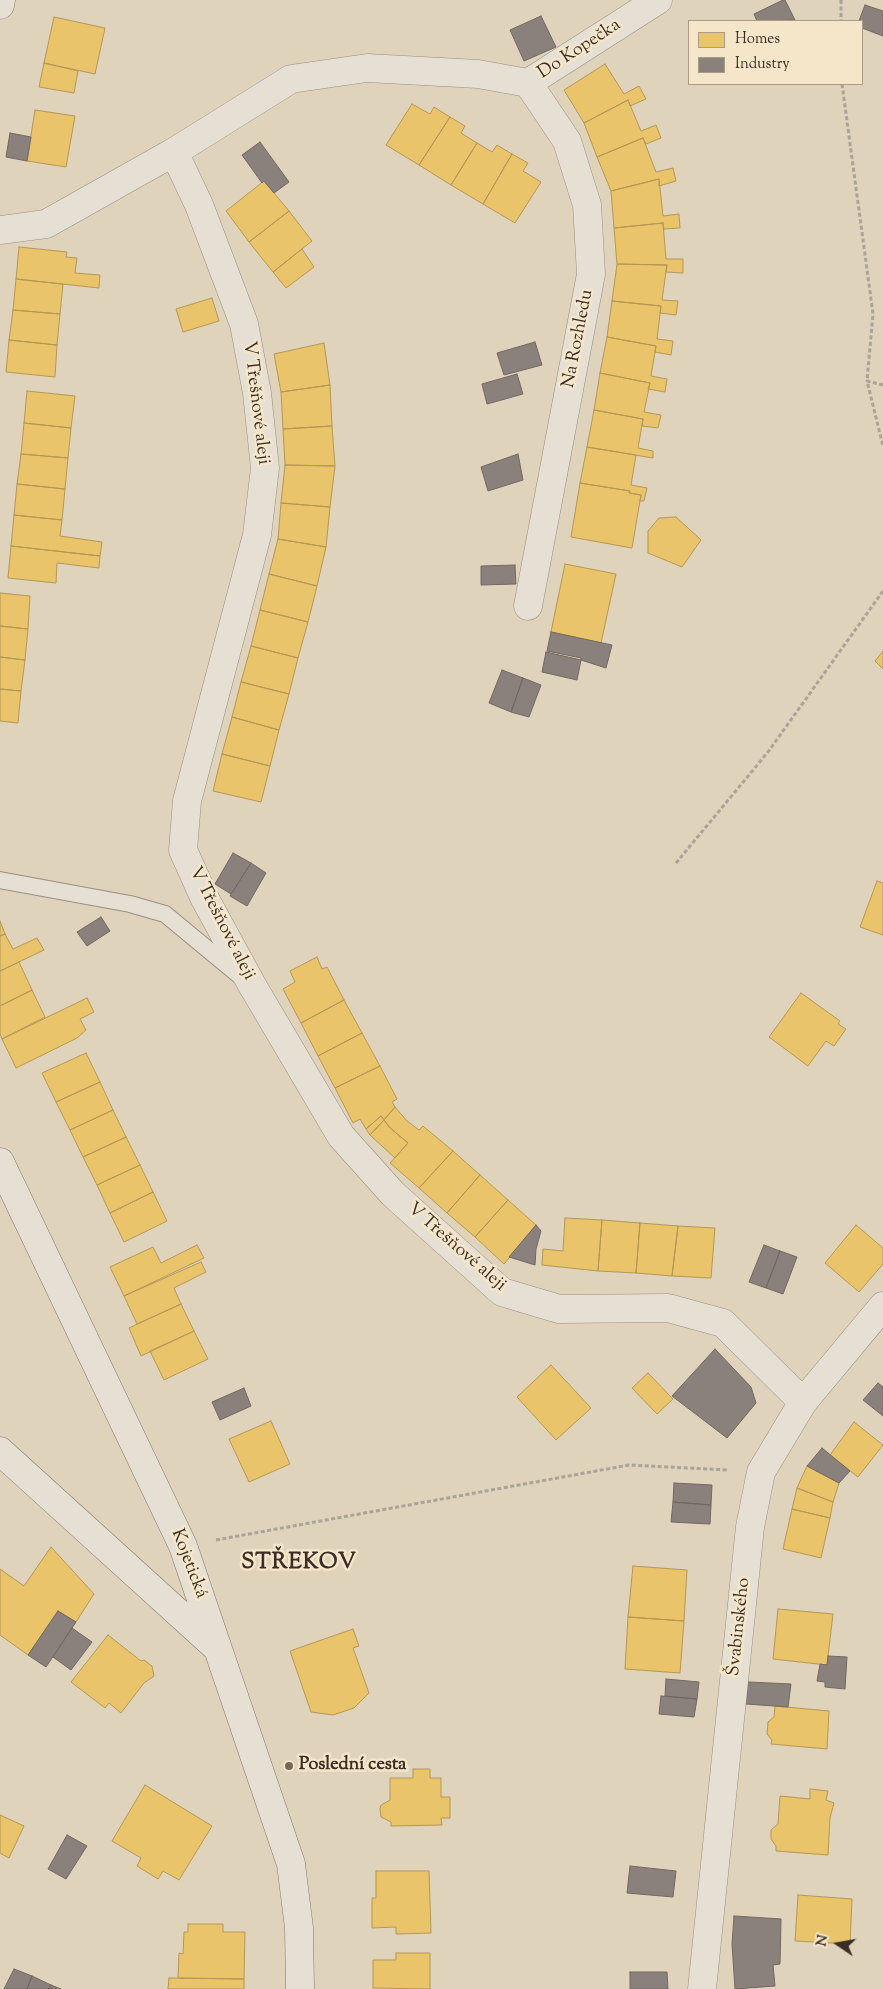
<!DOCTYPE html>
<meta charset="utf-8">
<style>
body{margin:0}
#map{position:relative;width:883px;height:1989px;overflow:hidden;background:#e0d3bb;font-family:"Sorts Mill Goudy",serif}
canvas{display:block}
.legend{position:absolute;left:688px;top:20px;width:175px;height:65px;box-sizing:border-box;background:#f5e6c9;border:1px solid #aa9c88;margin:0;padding:6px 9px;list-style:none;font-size:15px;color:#392d26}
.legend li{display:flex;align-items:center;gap:10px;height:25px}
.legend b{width:25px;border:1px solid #aa9c88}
.north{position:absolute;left:813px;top:1919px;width:50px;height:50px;-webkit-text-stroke:4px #f5e6c9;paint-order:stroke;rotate:282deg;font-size:14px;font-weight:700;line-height:20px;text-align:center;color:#392d26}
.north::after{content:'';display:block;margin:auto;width:18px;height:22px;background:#392d26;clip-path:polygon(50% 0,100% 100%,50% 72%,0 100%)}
</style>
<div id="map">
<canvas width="883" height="1989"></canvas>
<ul class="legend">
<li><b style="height:14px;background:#e9c46a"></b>Homes</li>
<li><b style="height:14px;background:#8a817c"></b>Industry</li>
</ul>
<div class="north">N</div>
</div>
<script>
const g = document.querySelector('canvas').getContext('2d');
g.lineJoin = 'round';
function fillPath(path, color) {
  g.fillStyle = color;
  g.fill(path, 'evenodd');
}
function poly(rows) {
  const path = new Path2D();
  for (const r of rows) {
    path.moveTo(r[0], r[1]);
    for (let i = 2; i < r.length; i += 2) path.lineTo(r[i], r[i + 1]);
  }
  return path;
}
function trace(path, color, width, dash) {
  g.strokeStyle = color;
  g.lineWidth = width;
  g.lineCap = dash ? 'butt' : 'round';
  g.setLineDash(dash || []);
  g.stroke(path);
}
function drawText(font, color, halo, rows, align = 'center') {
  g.font = font + ' "Sorts Mill Goudy",serif';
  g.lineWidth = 5;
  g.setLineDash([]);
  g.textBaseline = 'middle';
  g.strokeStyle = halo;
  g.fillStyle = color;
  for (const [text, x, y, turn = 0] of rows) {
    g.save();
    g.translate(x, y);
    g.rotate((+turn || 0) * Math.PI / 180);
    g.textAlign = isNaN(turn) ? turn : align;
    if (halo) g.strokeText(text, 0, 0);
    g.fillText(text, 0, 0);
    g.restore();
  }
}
const homes = poly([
 [54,17,105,28,95,74,44,63,54,17],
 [44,63,78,71,74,93,39,87,44,63],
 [605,64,624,94,639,86,646,99,630,106,628,100,584,123,564,90,605,64],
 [628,100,641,131,656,125,661,138,646,144,643,138,597,157,584,123,628,100],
 [412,104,430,114,434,107,450,117,419,165,386,145,412,104],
 [35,110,75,116,66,167,27,161,35,110],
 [450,117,465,126,461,133,477,143,451,185,419,165,450,117],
 [643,138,656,172,673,168,676,181,659,186,659,179,611,191,597,157,643,138],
 [477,143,492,152,497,145,512,154,483,204,451,185,477,143],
 [512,154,528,163,523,171,541,182,515,223,483,204,512,154],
 [659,179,663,216,679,214,680,228,664,229,663,223,614,228,611,191,659,179],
 [264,181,289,211,249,242,226,211,264,181],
 [289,211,312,241,273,272,249,242,289,211],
 [663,223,666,259,683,259,683,273,666,272,667,265,617,264,614,228,663,223],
 [19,247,67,252,66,257,77,258,75,273,100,275,99,288,16,279,19,247],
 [302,249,314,267,286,288,273,272,302,249],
 [617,264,667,265,662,300,678,301,676,315,660,313,661,306,612,301,617,264],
 [16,279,63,284,60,314,13,310,16,279],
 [212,298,219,321,183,332,176,309,212,298],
 [612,301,661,306,657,339,673,341,671,355,655,352,656,346,607,337,612,301],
 [13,310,60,314,57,345,9,340,13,310],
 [607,337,656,346,651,376,667,379,665,392,648,389,650,383,600,373,607,337],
 [9,340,57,345,55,377,6,372,9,340],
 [324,343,330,385,281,392,274,354,324,343],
 [600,373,650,383,644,412,661,415,658,428,642,426,643,419,594,410,600,373],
 [330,385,332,426,283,429,281,392,330,385],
 [27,391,75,396,71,428,24,423,27,391],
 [594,410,643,419,638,448,653,451,653,458,587,447,594,410],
 [24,423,71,428,68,458,21,454,24,423],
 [332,426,335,466,285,465,283,429,332,426],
 [587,447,636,455,631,485,647,488,644,501,640,501,641,495,629,493,630,491,580,483,587,447],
 [21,454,68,458,65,489,17,484,21,454],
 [285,465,335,466,330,507,281,503,285,465],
 [580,483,630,491,629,493,641,495,632,548,571,537,580,483],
 [17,484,65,489,62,520,14,515,17,484],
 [281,503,330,507,326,547,278,539,281,503],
 [14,515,62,520,60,536,102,542,100,556,11,546,14,515],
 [676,517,701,540,682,567,648,553,648,531,659,518,676,517],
 [278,539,326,547,317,586,269,574,278,539],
 [11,546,100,556,99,568,57,563,56,583,8,578,11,546],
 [565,564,616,574,601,643,551,632,565,564],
 [269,574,317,586,308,622,260,610,269,574],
 [0,593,30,596,28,629,0,626,0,593],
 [260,610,308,622,298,658,251,646,260,610],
 [0,626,28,629,25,660,0,657,0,626],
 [251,646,298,658,289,694,241,682,251,646],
 [883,651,883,669,875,661,883,651],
 [0,657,25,660,21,691,0,689,0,657],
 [241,682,289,694,279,730,232,717,241,682],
 [0,689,21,691,18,723,0,721,0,689],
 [232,717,279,730,270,766,222,754,232,717],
 [222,754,270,766,261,802,213,791,222,754],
 [877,881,883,883,883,935,860,927,877,881],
 [0,921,5,934,0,936,0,921],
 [5,934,13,949,37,938,44,950,0,971,0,936,5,934],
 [317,957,322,969,327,967,344,1000,301,1023,283,989,295,982,290,971,317,957],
 [19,962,32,990,0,1006,0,971,19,962],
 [32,990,45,1017,2,1039,0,1034,0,1006,32,990],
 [801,993,840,1021,838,1024,846,1029,834,1046,826,1041,808,1066,769,1037,801,993],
 [87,998,94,1012,80,1019,86,1030,77,1038,16,1068,2,1039,87,998],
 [344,1000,362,1033,318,1056,301,1023,344,1000],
 [362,1033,380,1066,335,1088,318,1056,362,1033],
 [86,1053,100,1082,56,1102,42,1073,86,1053],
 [380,1066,397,1099,392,1102,395,1107,384,1120,381,1116,366,1129,360,1119,353,1123,335,1088,380,1066],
 [100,1082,113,1110,70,1130,56,1102,100,1082],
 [395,1107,407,1121,419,1130,423,1126,453,1151,419,1188,390,1163,408,1143,390,1128,384,1120,395,1107],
 [113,1110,126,1137,83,1157,70,1130,113,1110],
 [381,1116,384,1120,370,1135,366,1129,381,1116],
 [384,1120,390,1128,408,1143,395,1158,370,1135,384,1120],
 [126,1137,140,1165,97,1185,83,1157,126,1137],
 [453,1151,480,1175,447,1213,419,1188,453,1151],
 [140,1165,153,1192,110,1213,97,1185,140,1165],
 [480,1175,508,1200,475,1237,447,1213,480,1175],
 [153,1192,167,1221,124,1242,110,1213,153,1192],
 [508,1200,536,1225,504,1264,475,1237,508,1200],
 [565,1218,602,1220,598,1271,542,1265,543,1249,563,1251,565,1218],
 [602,1220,640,1223,636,1273,598,1271,602,1220],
 [640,1223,678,1226,672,1276,636,1273,640,1223],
 [856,1225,883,1248,883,1264,859,1292,825,1263,856,1225],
 [678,1226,715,1228,711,1278,672,1276,678,1226],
 [197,1245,204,1258,124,1296,110,1267,153,1247,161,1263,197,1245],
 [201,1262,206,1272,174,1288,181,1304,137,1324,124,1296,201,1262],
 [181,1304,194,1331,141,1356,129,1328,181,1304],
 [194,1331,208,1359,164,1380,150,1351,194,1331],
 [551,1365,591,1408,556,1440,517,1397,551,1365],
 [648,1373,673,1399,657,1414,632,1388,648,1373],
 [271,1421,290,1464,249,1482,229,1439,271,1421],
 [854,1422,883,1445,858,1477,830,1455,854,1422],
 [807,1466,839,1483,833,1502,797,1488,807,1466],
 [797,1488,833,1502,830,1518,792,1509,797,1488],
 [792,1509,830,1518,821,1558,783,1549,792,1509],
 [51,1547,94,1594,76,1622,58,1611,28,1655,0,1635,0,1569,24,1586,51,1547],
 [633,1566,687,1570,684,1621,628,1617,633,1566],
 [778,1609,833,1614,827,1665,773,1659,778,1609],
 [628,1617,684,1621,680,1673,625,1669,628,1617],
 [353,1629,359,1646,353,1648,369,1693,354,1708,333,1715,311,1712,290,1651,353,1629],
 [108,1635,141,1661,144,1660,152,1666,154,1676,144,1683,121,1713,109,1703,105,1708,71,1682,108,1635],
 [775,1706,829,1711,827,1749,771,1744,772,1740,767,1734,768,1722,774,1717,775,1706],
 [413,1769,430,1769,430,1778,441,1778,441,1797,450,1797,450,1818,441,1818,442,1825,391,1826,391,1822,381,1817,380,1809,381,1805,390,1800,390,1778,413,1778,413,1769],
 [145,1785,212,1826,179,1880,163,1871,158,1879,137,1866,141,1858,112,1841,145,1785],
 [810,1789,828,1791,826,1800,834,1803,830,1818,828,1855,776,1851,776,1846,771,1839,771,1830,778,1824,780,1796,810,1799,810,1789],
 [0,1815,24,1826,9,1858,0,1853,0,1815],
 [376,1871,429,1871,431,1933,396,1934,396,1927,372,1928,372,1898,376,1898,376,1871],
 [798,1895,852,1899,850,1944,795,1941,798,1895],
 [188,1924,223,1924,223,1932,245,1932,244,1979,178,1978,179,1953,183,1954,184,1932,188,1932,188,1924],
 [396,1953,430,1953,430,1989,373,1988,373,1960,396,1960,396,1953],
 [169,1978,244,1979,244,1989,168,1989,169,1978]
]);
const industry = poly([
 [783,0,785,0,795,20,757,21,754,14,783,0],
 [865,5,883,11,883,36,862,28,862,21,859,21,865,5],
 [541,16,556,47,524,61,510,30,541,16],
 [10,133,31,137,27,161,6,157,10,133],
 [260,142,289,182,274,193,264,181,262,183,242,155,260,142],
 [535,342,542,365,504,375,497,353,535,342],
 [517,374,523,394,487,404,482,384,517,374],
 [518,454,523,480,488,491,481,467,518,454],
 [515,565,516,584,481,585,481,566,515,565],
 [551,632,612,645,606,668,581,660,581,658,547,651,551,632],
 [546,652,581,660,577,680,542,672,546,652],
 [502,670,523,678,511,712,489,703,502,670],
 [523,678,541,685,529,717,511,712,523,678],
 [233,853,251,863,231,894,215,884,233,853],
 [251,863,266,873,247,906,230,896,251,863],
 [101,917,110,931,87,946,77,932,101,917],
 [536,1225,541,1231,536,1249,535,1265,509,1257,536,1225],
 [764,1245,780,1251,766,1288,749,1282,764,1245],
 [780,1251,797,1257,783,1294,766,1288,780,1251],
 [715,1349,751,1387,756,1403,727,1438,672,1396,715,1349],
 [878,1383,883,1387,883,1416,863,1400,878,1383],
 [244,1388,251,1406,220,1420,212,1402,244,1388],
 [822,1448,850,1471,839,1483,807,1466,822,1448],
 [674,1483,712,1485,711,1505,673,1502,674,1483],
 [673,1502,711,1505,710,1524,671,1522,673,1502],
 [58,1611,76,1622,46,1667,28,1655,58,1611],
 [72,1628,92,1642,71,1670,53,1657,72,1628],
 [828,1656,847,1657,845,1689,825,1687,825,1682,817,1681,820,1664,827,1665,828,1656],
 [666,1679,699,1682,697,1699,665,1696,666,1679],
 [748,1682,791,1684,788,1707,746,1704,748,1682],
 [661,1696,697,1699,694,1717,659,1714,661,1696],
 [67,1835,87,1846,66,1879,48,1869,67,1835],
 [630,1866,676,1871,673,1897,627,1893,630,1866],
 [734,1916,781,1919,780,1964,773,1965,775,1986,735,1989,732,1944,734,1916],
 [14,1969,32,1976,27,1989,4,1989,14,1969],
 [630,1972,667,1972,668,1989,630,1989,630,1972],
 [32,1976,51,1985,49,1989,27,1989,32,1976],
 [51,1985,61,1989,49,1989,51,1985]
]);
const path = poly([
 [841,0,841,21],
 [842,84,873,314,867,381],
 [883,385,867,381,883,446],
 [676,863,768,752,883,591],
 [216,1540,629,1465,728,1470]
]);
const lane = poly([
 [0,880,130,904,165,914,240,976]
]);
const street = poly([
 [528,83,658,0],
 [174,152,199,205,244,324,257,393,265,468,257,535,187,801,183,850,204,897,252,985,341,1136,393,1194,502,1292,559,1309,668,1308,723,1323,803,1402],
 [0,230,46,224,174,152,291,79,367,68,478,74,528,83],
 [528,606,591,274,587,205,567,141,528,83],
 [702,1989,750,1527,761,1472,803,1402,883,1306]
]);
const secondary = poly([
 [0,5,1,0],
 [0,1162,183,1546,291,1864,299,1928,300,1989],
 [0,1451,217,1648]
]);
const markers = [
 [289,1766,5,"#73675a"]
];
const streetNames = [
 ["Do Kopečka",580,50,-33],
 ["Na Rozhledu",579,339,-79],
 ["V Třešňové aleji",255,403,83],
 ["V Třešňové aleji",221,924,63],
 ["V Třešňové aleji",456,1248,41],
 ["Kojetická",188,1564,69],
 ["Švabinského",740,1627,-84]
];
const poiNames = [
 ["Poslední cesta",299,1766]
];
const districtNames = [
 ["STŘEKOV",299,1564]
];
fillPath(homes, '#e9c46a');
trace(homes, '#b49756', 1);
fillPath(industry, '#8a817c');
trace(industry, '#726862', 1);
trace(lane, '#978f81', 18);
trace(street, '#978f81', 29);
trace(secondary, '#81796c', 29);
trace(path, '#a9a399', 3, [4, 2.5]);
trace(lane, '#e6dfd3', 16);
trace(street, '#e6dfd3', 28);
trace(secondary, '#e6dfd3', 28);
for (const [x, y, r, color] of markers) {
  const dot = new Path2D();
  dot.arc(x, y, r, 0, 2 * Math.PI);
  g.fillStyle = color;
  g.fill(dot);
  trace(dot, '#f5e6c9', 2);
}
drawText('18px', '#392d26', '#f5e6c9', streetNames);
drawText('bold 18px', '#392d26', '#f5e6c9', poiNames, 'left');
g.letterSpacing = '1px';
drawText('bold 22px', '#392d26', '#f5e6c9', districtNames);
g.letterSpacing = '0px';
</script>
